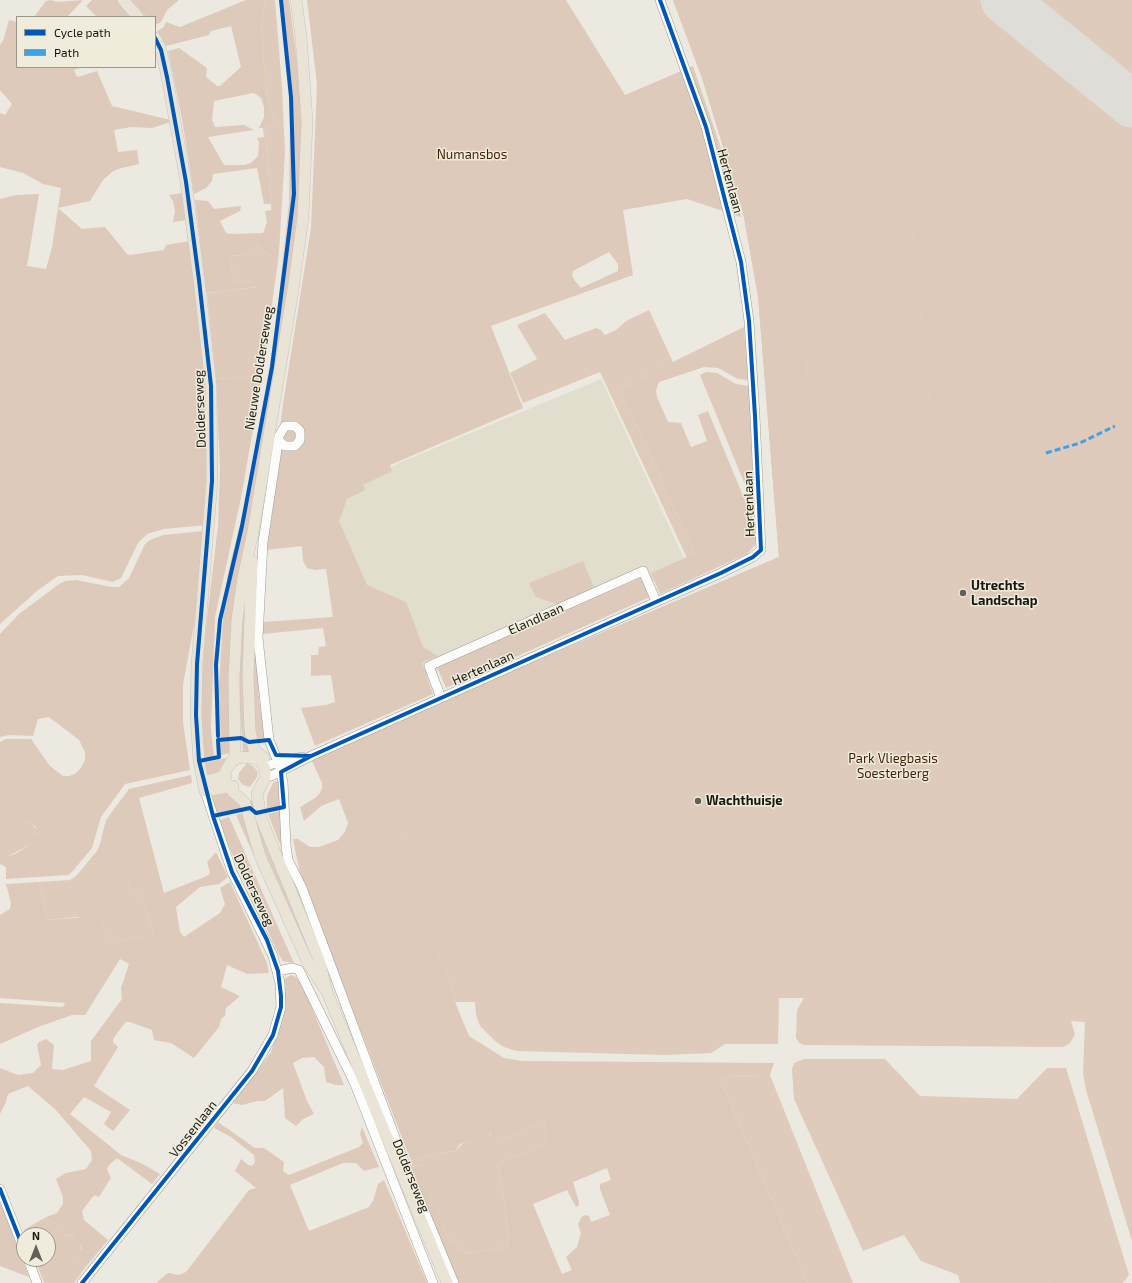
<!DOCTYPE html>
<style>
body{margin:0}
#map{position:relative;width:1132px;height:1283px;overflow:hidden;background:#ece9e0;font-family:"Exo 2",sans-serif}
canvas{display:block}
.legend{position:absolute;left:16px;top:16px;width:140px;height:52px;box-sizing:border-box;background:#f0ecdc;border:1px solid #9a978b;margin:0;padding:5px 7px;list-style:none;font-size:12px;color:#181711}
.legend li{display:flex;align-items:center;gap:8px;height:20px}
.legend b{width:20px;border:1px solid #9a978b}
.north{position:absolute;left:16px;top:1227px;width:40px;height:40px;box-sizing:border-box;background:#f0ecdc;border:1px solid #9a978b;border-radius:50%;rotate:0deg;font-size:11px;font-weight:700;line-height:16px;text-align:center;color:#181711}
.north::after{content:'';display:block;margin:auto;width:14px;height:18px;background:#626059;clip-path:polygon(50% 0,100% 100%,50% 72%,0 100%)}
</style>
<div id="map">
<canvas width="1132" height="1283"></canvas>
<ul class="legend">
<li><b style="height:5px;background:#0057b8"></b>Cycle path</li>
<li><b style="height:5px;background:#3da2ea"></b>Path</li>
</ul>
<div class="north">N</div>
</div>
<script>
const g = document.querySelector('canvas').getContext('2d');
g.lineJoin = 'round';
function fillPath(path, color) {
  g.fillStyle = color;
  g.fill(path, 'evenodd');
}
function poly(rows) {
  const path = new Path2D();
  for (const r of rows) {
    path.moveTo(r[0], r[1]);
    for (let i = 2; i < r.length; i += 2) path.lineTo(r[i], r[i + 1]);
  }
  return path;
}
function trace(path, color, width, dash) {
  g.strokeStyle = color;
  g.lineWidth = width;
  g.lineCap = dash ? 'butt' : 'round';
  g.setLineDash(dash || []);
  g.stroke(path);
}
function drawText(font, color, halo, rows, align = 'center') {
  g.font = font + ' "Exo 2",sans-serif';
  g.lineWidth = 3;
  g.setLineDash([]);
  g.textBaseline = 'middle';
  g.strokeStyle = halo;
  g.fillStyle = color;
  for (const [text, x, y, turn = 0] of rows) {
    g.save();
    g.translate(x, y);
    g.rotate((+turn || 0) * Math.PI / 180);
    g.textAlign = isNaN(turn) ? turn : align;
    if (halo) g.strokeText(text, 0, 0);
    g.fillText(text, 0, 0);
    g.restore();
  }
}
const built = poly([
 [601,379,688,567,410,683,337,522,345,493,401,462]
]);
const green = poly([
 [265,0,275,0,282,88,285,152,279,252,272,216,265,129,275,124,267,96,265,78,261,23],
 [673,0,1132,0,1132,1241,1086,1090,1083,1073,1085,1022,1071,1021,1075,1034,1070,1043,1063,1047,804,1045,799,1043,796,1038,797,1010,804,998,779,998,778,1044,725,1044,711,1053,665,1055,517,1051,504,1047,495,1041,480,1026,476,1015,475,1002,455,1002,453,991,391,840,410,831,351,740,779,557,758,296,743,212,702,78],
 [257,245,278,261,262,376,216,379,207,293,256,287,249,281,238,283,235,281,228,255,242,256],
 [649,310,673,362,620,388,694,551,692,555,687,558,600,372,523,403,510,373,537,359,517,325,545,313,565,340,596,328,601,330,605,335,616,330,626,321],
 [244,606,245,684,251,752,243,752,238,680,239,638],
 [255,624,259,699,265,738,254,739,252,698],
 [230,757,216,775,210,776,207,774,204,763],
 [247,763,253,766,258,772,257,777,250,787,243,785,238,779,239,773],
 [279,780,280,807,267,810,267,796,273,783],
 [221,791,229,793,243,809,216,814,211,797],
 [255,800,315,963,314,964,260,841,248,801],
 [0,811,24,819,31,823,38,831,37,838,29,845,7,857,0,857],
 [281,811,283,852,268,814],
 [123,861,134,890,140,887,155,937,139,943,136,936,108,945,102,925,77,917,47,920,39,882,70,880,76,876,86,864],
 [804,1059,885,1059,920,1096,1017,1099,1047,1068,1066,1068,1129,1275,1125,1280,1122,1283,960,1283,958,1275,921,1261,904,1235,863,1251,794,1099,792,1069,794,1063],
 [770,1075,853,1283,807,1283,719,1076],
 [543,1120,548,1134,545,1142,541,1146,498,1164,505,1204,509,1243,506,1247,468,1254,451,1242,446,1235,419,1165,412,1167,411,1161,437,1153,455,1151,476,1131,490,1131,491,1137,497,1138,509,1136],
 [46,1217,52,1223,63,1226,66,1235,75,1236,80,1244,82,1251,79,1261,85,1268,74,1283,44,1283,35,1259,48,1259,48,1235,25,1235,24,1230]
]);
const forest = poly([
 [50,0,58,2,83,0,67,17,34,17,46,1],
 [92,0,117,0,133,17,97,17,86,6],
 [131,0,179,0,167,10,161,22,155,25,155,17,146,17],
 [246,0,265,0,261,23,265,78,267,96,275,124,265,129,271,204,264,204,257,168,213,174,212,181,206,188,194,194,182,119,168,51,179,48,207,68,206,77,217,86,220,86,241,67,231,26,211,31,209,35,166,46,157,31,163,28,166,22,180,27],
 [253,93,256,94,261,98,264,107,264,117,259,128,263,128,264,137,257,138,259,142,258,156,251,163,244,165,224,165,208,137,254,130,244,125,215,127,212,120,214,101],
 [282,0,289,0,299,76,302,143,300,204,229,696,231,753,221,755,219,685,224,603,228,573,248,493,275,333,289,203,290,107],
 [307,0,566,0,625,95,693,66,727,166,741,217,687,199,623,210,633,275,491,326,523,408,390,465,392,471,363,485,365,490,347,499,339,521,367,585,406,602,423,647,438,656,422,662,433,694,315,746,301,708,326,705,335,702,331,675,311,676,311,655,318,655,319,647,326,646,323,628,263,634,263,622,333,617,326,569,315,570,307,568,303,561,302,546,266,550,283,404,311,228,317,84],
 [609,252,618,264,618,271,581,288,575,281,572,275,573,271],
 [673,0,889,0,893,16,872,68,863,76,873,92,896,113,910,158,891,176,846,157,825,120,807,120,797,151,799,205,842,206,873,269,854,275,857,292,876,297,886,326,802,334,805,388,832,380,888,393,890,456,806,463,813,515,813,554,803,578,761,656,809,680,797,689,750,676,732,710,786,735,786,750,812,770,807,784,743,783,725,762,687,765,675,777,530,779,502,798,464,794,425,801,415,797,410,831,392,840,453,991,455,1002,469,1036,504,1058,522,1061,774,1063,770,1075,719,1076,807,1283,458,1283,412,1167,420,1165,446,1235,451,1242,468,1254,506,1247,509,1243,505,1204,498,1164,541,1146,547,1138,546,1128,543,1120,509,1136,497,1138,492,1139,490,1131,476,1131,475,1136,459,1145,455,1151,437,1153,411,1161,300,873,293,839,298,839,310,847,319,847,338,840,345,832,348,823,339,799,321,806,304,821,300,807,315,798,320,793,322,788,322,783,312,761,351,740,779,557,758,296,743,212,702,78],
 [607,1168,611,1180,600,1184,600,1189,610,1215,591,1222,589,1216,584,1215,581,1218,578,1224,581,1233,577,1247,566,1257,572,1270,562,1274,533,1204,567,1190,576,1207,579,1205,579,1202,573,1182],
 [9,20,17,22,17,67,83,67,74,70,77,77,97,71,112,106,171,120,171,122,152,128,131,127,114,130,118,152,137,150,139,164,118,169,112,172,103,180,90,201,58,208,82,229,105,227,127,254,130,255,164,250,166,245,190,241,206,372,207,525,164,529,147,534,138,543,121,578,113,582,82,575,58,576,38,590,0,624,0,199,16,195,39,194,27,266,46,269,52,247,61,188,43,184,23,173,0,167,0,113,5,115,12,104,0,90,0,45,3,41],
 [954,171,1053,443,1043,448,1025,387,1009,383,989,389,998,427,1009,436,1017,459,964,478,959,485,953,479,944,488,942,506,938,510,938,465,976,448,936,429,915,223],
 [1052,190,1078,228,1087,190,1095,231,1119,270,1060,284,1040,230],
 [183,193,187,220,173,222,175,211,173,201,169,195],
 [195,200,208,201,214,209,241,206,240,211,220,221,226,233,231,234,263,233,267,222,265,211,272,210,279,252,278,261,257,245,242,256,228,255,235,281,238,283,249,281,256,287,206,293],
 [744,327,748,380,738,379,718,368,704,367,659,382,656,391,657,397,668,422,681,423,691,447,707,441,698,415,708,411,755,525,757,537,755,545,747,554,660,594,651,573,692,555,694,551,620,388],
 [1107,329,1100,365,1106,376,1128,335,1132,335,1132,389,1114,413,1087,341],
 [706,372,717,373,736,384,749,386,755,509,700,375],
 [262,376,242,493,215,617,211,729,214,757,203,758,201,713,202,675,206,627,218,525,220,468,216,379],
 [1038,467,1045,468,1073,553,1089,558,1109,559,1125,617,1114,649,1082,646,1092,564,1087,560,1076,563,1012,557,1004,642,986,637,986,559,963,549,956,524,939,528,967,492],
 [204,531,196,614,183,685,183,722,190,770,125,784,101,817,92,848,72,872,68,875,6,879,6,867,0,864,0,857,7,857,17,853,29,845,38,834,36,827,31,823,0,811,0,742,6,739,31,739,50,766,63,776,69,776,75,774,81,768,85,760,85,752,79,740,49,717,38,719,33,736,9,735,0,737,0,634,19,614,59,584,65,581,76,580,112,587,119,587,129,578,145,544,150,540,163,535],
 [583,561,594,588,556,604,536,597,529,583],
 [641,578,650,597,446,688,437,667],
 [191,775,192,783,139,798,164,893,207,876,210,873,207,862,216,852,228,877,219,884,200,887,176,907,180,932,184,937,220,913,225,904,220,888,230,882,267,963,269,973,247,974,227,965,221,987,240,996,226,1008,225,1016,221,1019,219,1027,194,1058,171,1043,154,1040,152,1030,130,1022,126,1022,124,1024,113,1039,113,1042,118,1047,94,1086,130,1110,113,1131,104,1124,111,1112,84,1097,70,1114,121,1155,141,1163,160,1174,152,1184,117,1158,109,1165,107,1169,111,1178,99,1197,94,1195,82,1211,84,1220,108,1240,85,1268,79,1261,82,1248,75,1236,64,1234,63,1226,52,1223,46,1217,57,1213,63,1204,63,1197,56,1179,66,1173,86,1169,92,1160,91,1151,55,1109,28,1086,8,1094,6,1102,0,1114,0,1068,18,1075,33,1073,41,1065,37,1045,39,1042,46,1039,54,1045,52,1069,63,1070,91,1061,91,1041,122,999,121,988,129,964,120,959,85,1015,72,1015,38,1027,0,1044,0,1003,63,1007,65,1003,0,998,0,915,10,909,11,903,6,884,39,882,47,920,87,917,98,920,102,925,108,945,136,936,139,942,155,937,140,887,134,890,123,862,86,864,97,851,100,844,106,820,129,789],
 [243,813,276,904,278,910,236,815],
 [229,817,294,963,283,961,278,953,217,821],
 [291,975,296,977,304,989,344,1085,336,1085,326,1082,324,1067,314,1057,302,1058,293,1063,307,1101,314,1114,303,1119,296,1126,285,1118,283,1088,265,1101,257,1101,242,1105,233,1103,271,1052,281,1019,283,982,284,979],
 [218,1122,255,1148,264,1148,284,1162,283,1171,289,1175,359,1147,363,1143,360,1134,362,1127,379,1167,364,1171,356,1163,343,1163,290,1185,309,1231,369,1207,373,1201,378,1184,384,1180,427,1283,156,1283,168,1273,179,1275,186,1272,249,1190,256,1188,235,1171,241,1159,248,1165,252,1166,255,1162,254,1155,231,1137,214,1128],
 [952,1129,1062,1130,1092,1212,1059,1226,1001,1226,1019,1265,1046,1283,1003,1283,1003,1265,982,1250],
 [0,1201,23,1261,29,1277,0,1266],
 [1071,1237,1086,1283,1052,1283,1049,1247]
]);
const runway = poly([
 [1004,0,1132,104]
]);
const minor = poly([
 [279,441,285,446,295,446,300,440,300,431,295,426,285,426,279,436,263,542,258,638,269,740,279,764,283,782,286,846,288,860,302,888,406,1167,454,1283],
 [441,698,429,666,643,571,656,601],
 [269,765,302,757],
 [271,776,311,756,721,573,753,557,761,550,755,416,749,321,741,262,706,127,660,0],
 [278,971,292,968,299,970,355,1084,433,1283],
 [0,1189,24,1250],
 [28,1259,37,1283],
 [82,1283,252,1071,273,1035,281,1007,280,983,273,956,232,872,205,791]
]);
const major = poly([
 [123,0,138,17],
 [155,38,161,50,167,77,186,182,199,280,211,386,212,481,197,664,196,715,199,761,205,791,233,786],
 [252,561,248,676,250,731,254,750,264,758],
 [235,759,234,677,237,619,243,578,253,532,293,290,303,217,307,121,301,37,296,0],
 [203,782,225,776],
 [327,992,308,963,260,856,245,803,227,786,225,776,226,770,231,762,240,757,255,758,261,763,265,769,265,778,257,794,261,818,319,960,327,992,447,1283]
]);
const quiet = poly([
 [1046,453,1080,443,1115,426]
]);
const cycleway = poly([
 [218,736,216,665,220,620,242,526,272,367,294,194,291,97,281,0],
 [199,761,219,757,218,740,241,738,249,742,269,740,276,755,311,756],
 [213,816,250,808,256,813,284,807,281,772,311,756,721,573,753,557,761,550,755,416,749,321,741,262,706,127,660,0],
 [0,1189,24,1250],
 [82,1283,252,1071,273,1035,281,1007,281,996,278,971,267,940,232,872,213,816,199,761,196,715,197,664,212,481,211,386,199,280,186,182,167,77,161,50,155,38]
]);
const markers = [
 [963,593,4,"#626059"],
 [698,801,4,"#626059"]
];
const parkNames = [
 ["Numansbos",472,155],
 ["Park Vliegbasis",893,759],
 ["Soesterberg",893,774]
];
const streetNames = [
 ["Hertenlaan",730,181,75],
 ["Nieuwe Dolderseweg",259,368,-81],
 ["Dolderseweg",200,409,-92],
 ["Hertenlaan",749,504,-92],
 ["Elandlaan",536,619,-24],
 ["Hertenlaan",483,668,-24],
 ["Dolderseweg",254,890,65],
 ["Vossenlaan",193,1129,-52],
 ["Dolderseweg",411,1176,68]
];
const poiNames = [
 ["Utrechts",971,586],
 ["Landschap",971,601],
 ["Wachthuisje",706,801]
];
fillPath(built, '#e2decd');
fillPath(green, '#decbbc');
fillPath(forest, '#decaba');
trace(runway, '#dfddd7', 47);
trace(minor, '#9e9d96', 10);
trace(major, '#c5c4c0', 12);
trace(minor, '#fcfcfa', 9);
trace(major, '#eae4d7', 11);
trace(quiet, '#3da2ea', 3, [6, 3]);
trace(cycleway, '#0057b8', 4);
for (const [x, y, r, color] of markers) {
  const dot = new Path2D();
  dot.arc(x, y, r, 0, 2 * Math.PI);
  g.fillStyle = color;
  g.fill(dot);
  trace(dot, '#f0ecdc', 1.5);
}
drawText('13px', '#411f05', '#f0ecdc', parkNames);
drawText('13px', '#181711', '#f0ecdc', streetNames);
drawText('bold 13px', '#181711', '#f0ecdc', poiNames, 'left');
</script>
